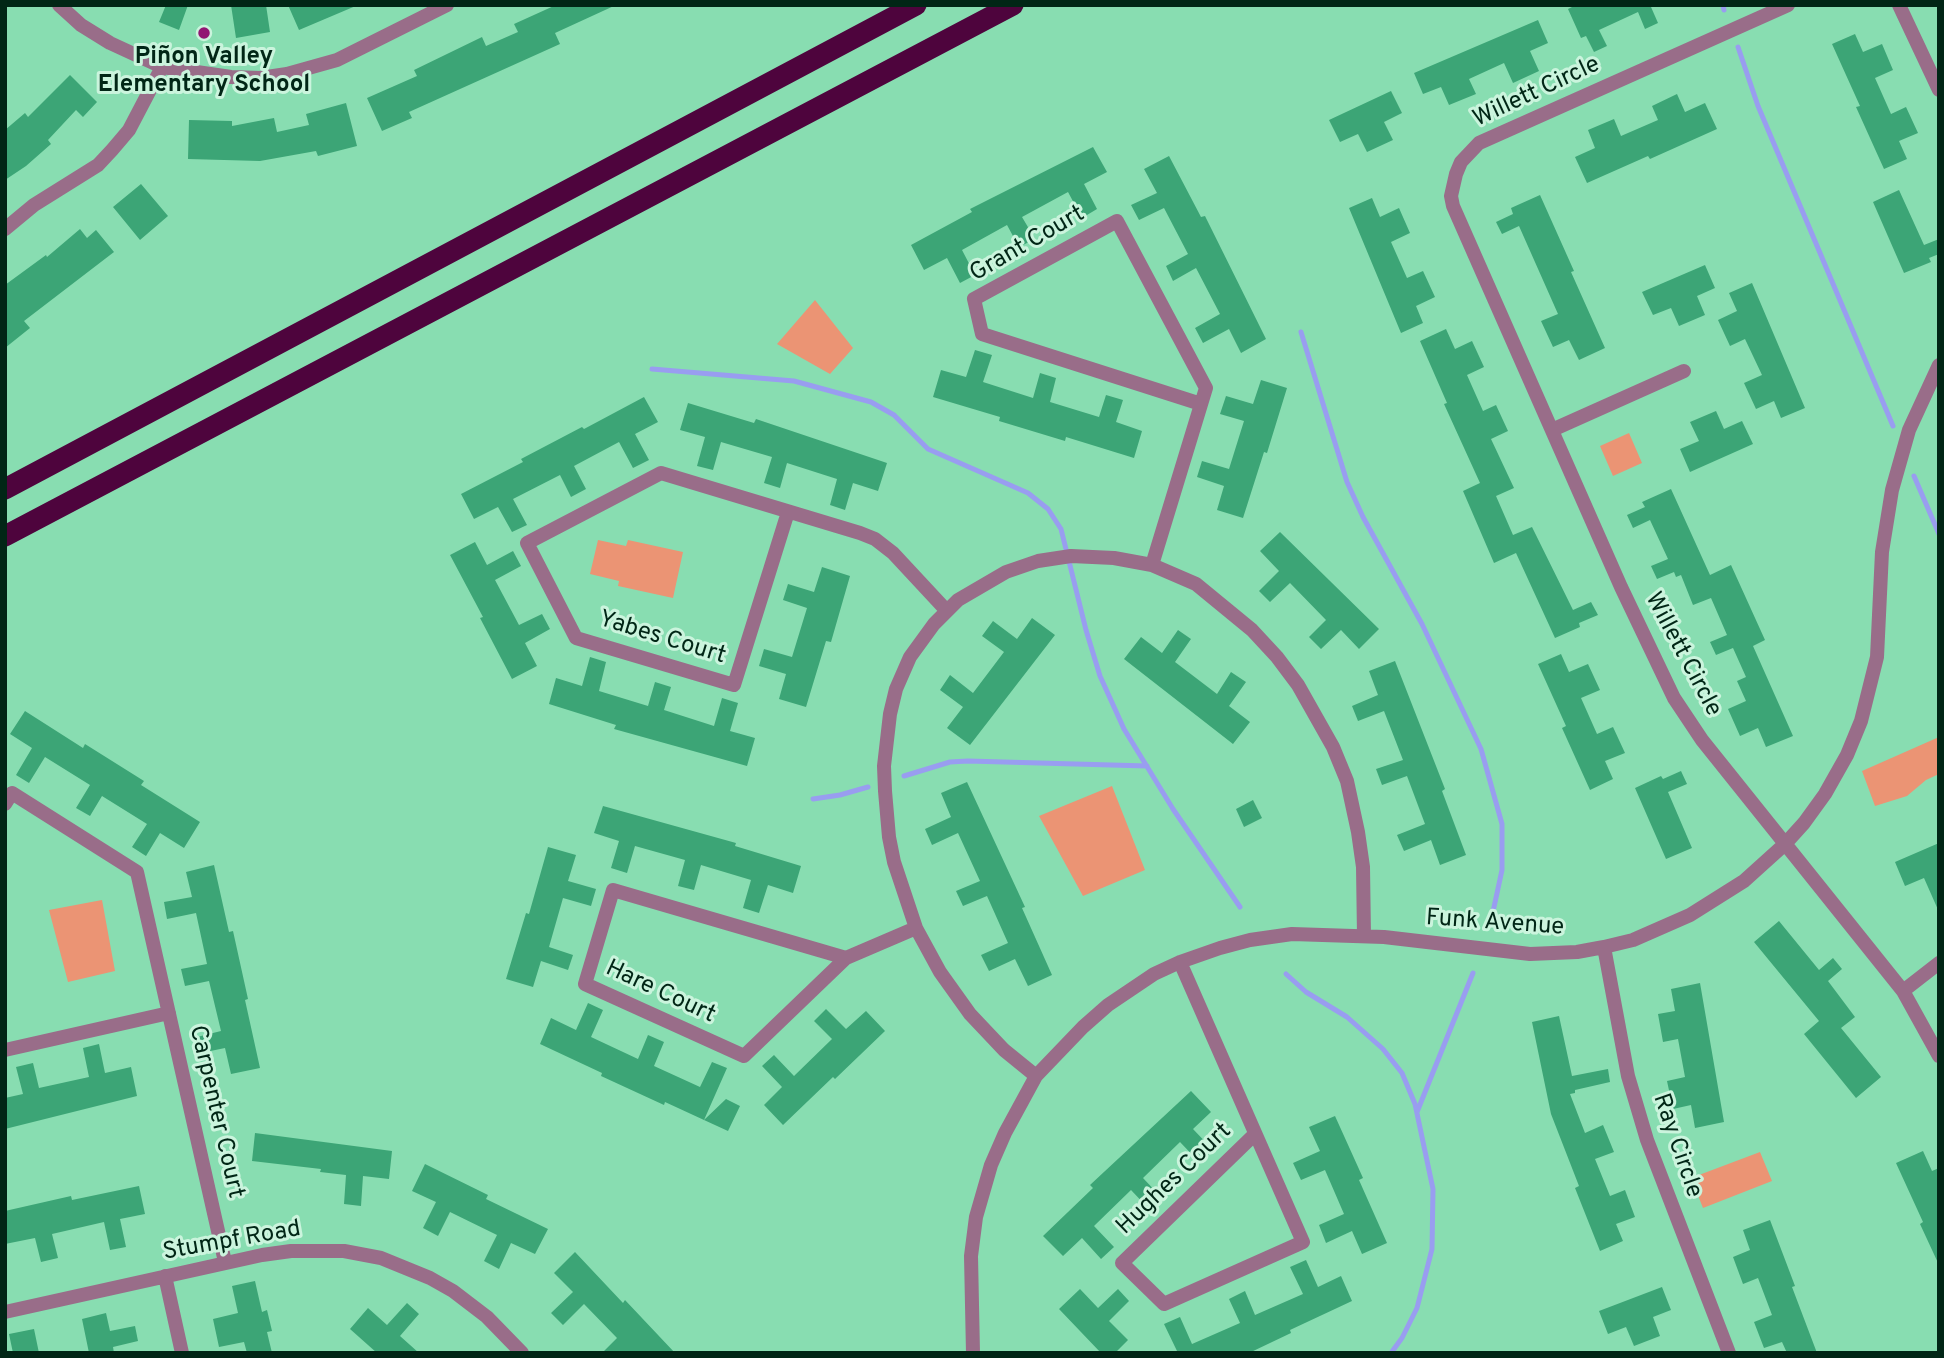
<!DOCTYPE html>
<meta charset="utf-8">
<style>
body{margin:0}
#map{position:relative;width:1944px;height:1358px;overflow:hidden;background:#88ddb1;font-family:Overpass,sans-serif}
canvas{display:block}
.frame{position:absolute;inset:0;border:7px solid #012616;pointer-events:none}
</style>
<div id="map">
<canvas width="1944" height="1358"></canvas>
<div class="frame"></div>
</div>
<script>
const g = document.querySelector('canvas').getContext('2d');
g.lineJoin = 'round';
function fillPath(path, color) {
  g.fillStyle = color;
  g.fill(path, 'evenodd');
}
function poly(rows) {
  const path = new Path2D();
  for (const r of rows) {
    path.moveTo(r[0], r[1]);
    for (let i = 2; i < r.length; i += 2) path.lineTo(r[i], r[i + 1]);
  }
  return path;
}
function trace(path, color, width, dash) {
  g.strokeStyle = color;
  g.lineWidth = width;
  g.lineCap = dash ? 'butt' : 'round';
  g.setLineDash(dash || []);
  g.stroke(path);
}
function drawText(font, color, halo, rows, align = 'center') {
  g.font = font + ' Overpass,sans-serif';
  g.lineWidth = 6;
  g.setLineDash([]);
  g.textBaseline = 'middle';
  g.strokeStyle = halo;
  g.fillStyle = color;
  for (const [text, x, y, turn = 0] of rows) {
    g.save();
    g.translate(x, y);
    g.rotate((+turn || 0) * Math.PI / 180);
    g.textAlign = isNaN(turn) ? turn : align;
    if (halo) g.strokeText(text, 0, 0);
    g.fillText(text, 0, 0);
    g.restore();
  }
}
const green = poly([
 [815,300,853,348,830,374,777,344],
 [1629,433,1642,463,1613,476,1600,446],
 [598,540,626,546,628,540,683,552,673,598,618,586,619,581,590,574],
 [1939,737,1939,774,1926,780,1907,796,1875,806,1862,771],
 [1112,786,1145,870,1083,896,1039,816],
 [102,900,115,971,68,982,49,910],
 [1760,1152,1772,1181,1703,1208,1691,1178]
]);
const stream = poly([
 [1723,5,1724,10],
 [1738,47,1758,106,1893,426],
 [1301,332,1347,482,1363,517,1422,624,1481,749,1502,824,1502,870,1491,921],
 [652,369,794,381,871,402,894,415,928,449,1028,493,1048,509,1061,529,1086,630,1100,676,1124,729,1173,809,1240,907],
 [1914,476,1939,534],
 [904,776,950,762,968,761,1147,766],
 [813,799,840,795,868,787],
 [1286,974,1306,992,1347,1017,1383,1049,1402,1073,1415,1104,1433,1189,1432,1249,1417,1308,1402,1338,1391,1353],
 [1417,1112,1473,973]
]);
const building = poly([
 [166,5,188,5,179,30,159,22],
 [231,5,266,5,270,32,236,38],
 [288,5,358,5,299,30],
 [556,5,616,5,555,33,560,44,409,112,412,118,382,131,367,98,417,76,414,70,482,37,486,46,518,32,514,24],
 [1576,5,1655,5,1651,7,1658,23,1645,29,1638,12,1599,30,1607,46,1594,52,1586,36,1581,38,1568,9],
 [1538,20,1548,43,1530,51,1539,71,1513,83,1504,63,1469,79,1476,94,1449,105,1441,87,1423,94,1414,73],
 [1855,34,1863,52,1882,44,1893,70,1875,78,1891,114,1906,107,1918,133,1899,141,1907,159,1884,169,1856,107,1860,106,1832,44],
 [70,75,97,102,83,117,76,110,48,140,51,144,26,166,5,180,5,130,25,113,28,117],
 [1391,91,1402,113,1384,122,1393,140,1367,152,1358,134,1340,142,1329,120],
 [1677,94,1685,112,1705,103,1717,129,1650,159,1648,156,1587,183,1575,157,1595,148,1588,130,1614,119,1621,136,1658,120,1652,106],
 [346,103,357,146,318,156,316,151,260,161,188,159,189,120,232,121,232,126,274,118,277,132,309,125,306,114],
 [1093,147,1107,172,1084,184,1097,209,1082,218,1068,192,1022,217,1035,239,1019,247,1007,225,962,250,975,275,960,283,947,258,924,270,911,245,972,212,970,209],
 [1169,156,1201,217,1205,216,1266,339,1241,353,1229,329,1203,343,1195,328,1220,314,1196,268,1173,281,1166,266,1188,254,1164,208,1139,220,1131,205,1157,193,1144,169],
 [141,184,168,216,140,240,113,207],
 [1899,190,1924,245,1939,239,1939,254,1929,258,1931,262,1904,273,1873,202],
 [1540,195,1574,271,1571,272,1605,348,1579,360,1569,340,1553,347,1541,321,1558,314,1519,226,1502,234,1496,222,1513,214,1511,208],
 [1372,198,1380,217,1399,208,1410,233,1391,242,1407,278,1423,271,1435,297,1416,306,1423,323,1401,333,1349,208],
 [80,229,87,238,96,230,114,252,24,321,30,328,5,348,5,285,46,255,47,257],
 [1705,265,1715,288,1697,296,1705,315,1679,326,1671,308,1653,315,1642,292],
 [1752,283,1805,408,1781,418,1774,401,1756,409,1744,383,1762,375,1745,339,1730,346,1718,320,1737,311,1729,293],
 [1446,329,1455,349,1472,341,1484,367,1467,375,1483,411,1496,405,1508,431,1491,439,1514,488,1496,496,1513,535,1532,527,1573,610,1591,602,1598,615,1579,623,1580,627,1555,638,1516,553,1494,563,1463,491,1480,483,1444,404,1447,403,1420,341],
 [975,350,992,355,983,382,1033,398,1040,373,1056,378,1050,402,1099,417,1106,395,1123,400,1116,422,1142,431,1134,458,1066,437,1065,441,999,421,1000,417,933,397,941,370,966,377],
 [1261,380,1287,388,1267,453,1264,452,1243,518,1217,510,1224,486,1197,477,1202,461,1229,469,1244,421,1220,414,1226,396,1253,404],
 [644,397,658,422,635,434,649,460,633,468,619,442,574,466,586,489,571,497,560,475,513,499,527,525,512,532,498,507,474,519,461,494,523,462,521,459,582,427,584,429],
 [688,403,754,423,756,419,887,463,878,491,853,483,845,510,830,505,837,479,787,463,780,488,764,483,772,457,721,442,713,470,697,466,705,437,680,430],
 [1716,411,1724,429,1742,421,1753,444,1690,472,1680,449,1699,441,1690,422],
 [1671,489,1710,575,1731,565,1765,640,1753,646,1793,736,1766,747,1758,728,1740,736,1728,709,1746,701,1737,681,1746,677,1733,648,1716,655,1710,642,1727,635,1711,598,1693,605,1681,575,1676,577,1674,572,1657,579,1651,566,1668,559,1650,520,1633,528,1627,515,1645,507,1642,502],
 [1280,532,1379,629,1359,649,1341,630,1321,649,1309,637,1326,620,1290,583,1270,602,1259,591,1279,571,1260,551],
 [475,542,487,565,513,551,521,566,495,580,519,625,542,614,550,629,525,643,537,666,512,679,480,618,483,617,450,555],
 [822,567,850,576,831,642,826,641,806,707,779,699,786,674,759,666,764,649,792,657,807,608,783,600,788,584,814,592],
 [1032,618,1055,635,970,745,947,728,963,707,940,690,950,675,973,693,1004,652,982,636,993,621,1017,639],
 [1178,630,1191,639,1175,662,1217,694,1231,672,1246,682,1229,706,1250,722,1233,744,1124,659,1141,637,1162,653],
 [1561,654,1569,672,1588,664,1600,690,1581,698,1597,734,1613,727,1625,753,1605,761,1613,779,1590,790,1562,728,1566,726,1538,664],
 [590,657,606,662,599,691,648,706,655,682,671,687,664,710,714,726,722,698,738,703,730,731,755,738,747,766,614,729,616,725,549,704,556,678,582,686],
 [1395,661,1445,789,1442,791,1466,855,1440,865,1431,840,1404,851,1397,835,1425,824,1407,776,1382,785,1376,769,1403,760,1384,711,1358,721,1352,706,1378,695,1369,671],
 [25,711,83,748,85,744,144,781,141,785,200,822,184,848,160,833,146,856,132,847,147,824,102,796,90,816,76,808,90,785,45,757,29,783,16,775,32,748,10,734],
 [1681,771,1687,784,1668,792,1692,848,1666,859,1635,788,1661,776,1663,779],
 [967,782,1025,907,1022,908,1052,975,1028,986,1015,959,989,971,981,955,1008,943,987,896,963,906,956,891,980,881,958,833,932,845,925,829,951,817,941,793],
 [1253,800,1262,818,1244,827,1236,809],
 [603,806,736,843,735,846,801,866,793,893,768,885,759,913,743,908,751,880,701,865,694,890,678,886,685,860,635,846,627,873,611,868,619,841,594,833],
 [1939,843,1939,912,1924,878,1905,886,1895,862],
 [548,847,576,855,568,881,596,889,591,906,563,898,549,947,573,955,568,970,541,961,533,987,506,979,526,913,529,914],
 [214,865,229,932,233,931,248,999,245,1000,260,1068,231,1074,225,1048,196,1054,193,1038,221,1031,209,981,185,986,181,969,207,964,196,913,167,919,164,902,192,897,186,872],
 [1779,921,1819,970,1833,958,1842,969,1828,981,1855,1017,1841,1028,1881,1077,1856,1098,1804,1034,1819,1021,1754,942],
 [1700,983,1724,1122,1695,1128,1691,1105,1673,1109,1667,1081,1685,1077,1678,1039,1663,1042,1658,1014,1675,1011,1671,989],
 [588,1003,603,1010,591,1037,638,1059,648,1035,664,1042,654,1066,700,1087,712,1062,727,1068,704,1120,665,1102,664,1105,601,1076,602,1073,540,1044,551,1018,576,1030],
 [826,1009,846,1029,866,1011,885,1031,835,1079,833,1077,783,1125,764,1105,782,1087,762,1066,774,1055,794,1076,832,1039,814,1021],
 [1559,1016,1572,1076,1608,1069,1610,1082,1575,1090,1575,1093,1570,1094,1585,1133,1603,1125,1614,1152,1595,1159,1610,1196,1625,1190,1635,1217,1616,1224,1623,1241,1600,1251,1575,1188,1579,1186,1551,1114,1532,1022],
 [99,1044,105,1073,131,1067,137,1096,5,1129,5,1098,23,1094,16,1067,33,1063,39,1088,89,1077,83,1048],
 [1191,1091,1211,1112,1193,1129,1213,1150,1200,1163,1180,1142,1143,1178,1161,1197,1149,1209,1131,1190,1094,1226,1114,1247,1101,1259,1082,1238,1063,1256,1043,1236,1093,1188,1090,1185],
 [726,1099,740,1106,728,1131,704,1120],
 [1335,1116,1363,1178,1359,1180,1387,1243,1362,1254,1352,1231,1326,1243,1319,1225,1344,1214,1325,1170,1301,1180,1293,1163,1320,1151,1309,1127],
 [255,1133,392,1151,389,1179,363,1176,361,1206,344,1204,346,1175,320,1172,321,1169,252,1161],
 [1923,1151,1932,1171,1939,1168,1939,1265,1920,1224,1923,1222,1896,1163],
 [425,1164,488,1195,486,1199,548,1229,535,1254,511,1243,499,1269,484,1261,497,1235,450,1212,438,1236,423,1228,436,1202,412,1191],
 [139,1186,145,1214,120,1219,126,1247,110,1250,104,1222,52,1234,58,1258,41,1262,35,1238,5,1244,5,1211,71,1196,72,1200],
 [1770,1220,1795,1286,1792,1287,1817,1353,1787,1353,1782,1342,1764,1348,1754,1322,1772,1315,1758,1278,1743,1284,1733,1257,1750,1250,1743,1230],
 [575,1252,623,1303,625,1300,675,1353,602,1353,617,1338,584,1304,563,1325,551,1313,573,1292,554,1273],
 [1306,1260,1318,1287,1341,1276,1352,1301,1290,1330,1291,1333,1249,1353,1173,1353,1177,1351,1164,1324,1180,1317,1192,1344,1240,1323,1229,1299,1245,1291,1255,1315,1303,1294,1290,1267],
 [255,1281,262,1312,267,1310,272,1331,267,1332,272,1353,247,1353,244,1342,219,1347,213,1319,238,1313,232,1286],
 [1662,1287,1671,1310,1653,1317,1660,1336,1634,1346,1626,1327,1608,1334,1599,1311],
 [1080,1289,1098,1308,1118,1289,1129,1301,1109,1321,1128,1340,1115,1353,1101,1353,1059,1309],
 [407,1303,419,1314,400,1336,419,1353,377,1353,350,1329,368,1308,387,1325],
 [106,1313,110,1331,135,1326,138,1341,113,1347,114,1353,89,1353,82,1319],
 [34,1329,39,1353,13,1353,9,1334]
]);
const minor = poly([
 [59,5,81,25,110,43,162,67,231,77,260,78,287,74,337,60,447,5],
 [1788,5,1479,143,1461,162,1456,174,1451,196,1453,206,1621,587,1674,698,1702,740,1903,991,1939,1056],
 [1899,5,1939,90],
 [5,229,34,205,98,165,112,150,129,130,162,67],
 [1552,430,1684,371],
 [788,512,734,685,576,638,527,543,661,473,860,533,875,539,893,553,946,610],
 [1152,565,1206,388,1117,221,974,299,982,334,1201,404],
 [5,804,12,793,137,872,225,1262],
 [1604,947,1628,1076,1647,1140,1729,1353],
 [846,958,744,1056,585,984,613,890,846,958,916,928],
 [1180,962,1303,1242,1164,1304,1122,1263,1255,1134],
 [1903,991,1939,963],
 [5,1050,169,1013],
 [1036,1076,1004,1050,970,1014,940,972,916,928,894,862,889,837,885,791,884,766,890,714,896,689,910,657,934,624,958,600,1006,572,1038,561,1071,556,1114,558,1152,565,1196,584,1252,630,1277,657,1298,685,1333,747,1347,781,1358,832,1363,867,1364,936],
 [165,1276,182,1353],
 [5,1312,262,1255,291,1251,344,1251,381,1258,430,1278,453,1291,487,1317,522,1353],
 [973,1353,971,1256,976,1217,991,1165,1005,1133,1036,1076,1083,1027,1108,1005,1154,974,1180,962,1220,948,1250,940,1292,934,1384,937,1530,954,1577,952,1604,947,1633,940,1690,915,1744,881,1785,844,1804,823,1825,794,1847,755,1861,721,1877,657,1882,552,1892,490,1909,430,1939,365]
]);
const motorway = poly([
 [5,489,916,5],
 [5,536,1013,5]
]);
const markers = [
 [204,33,7,"#911673"]
];
const poiNames = [
 ["Piñon Valley",204,58],
 ["Elementary School",204,86]
];
const streetNames = [
 ["Willett Circle",1537,93,-25],
 ["Grant Court",1028,245,-30],
 ["Yabes Court",662,639,17],
 ["Willett Circle",1682,655,62],
 ["Funk Avenue",1495,924,4],
 ["Hare Court",660,993,25],
 ["Carpenter Court",215,1112,77],
 ["Ray Circle",1676,1146,71],
 ["Hughes Court",1175,1180,-44],
 ["Stumpf Road",232,1242,-10]
];
fillPath(green, '#eb9474');
trace(stream, '#999df0', 5);
fillPath(building, '#3ca576');
trace(minor, '#996d89', 14);
trace(motorway, '#4e043d', 21);
for (const [x, y, r, color] of markers) {
  const dot = new Path2D();
  dot.arc(x, y, r, 0, 2 * Math.PI);
  g.fillStyle = color;
  g.fill(dot);
  trace(dot, '#cbf4dd', 2.5);
}
drawText('bold 24px', '#012616', '#cbf4dd', poiNames);
drawText('24px', '#012616', '#cbf4dd', streetNames);
</script>
